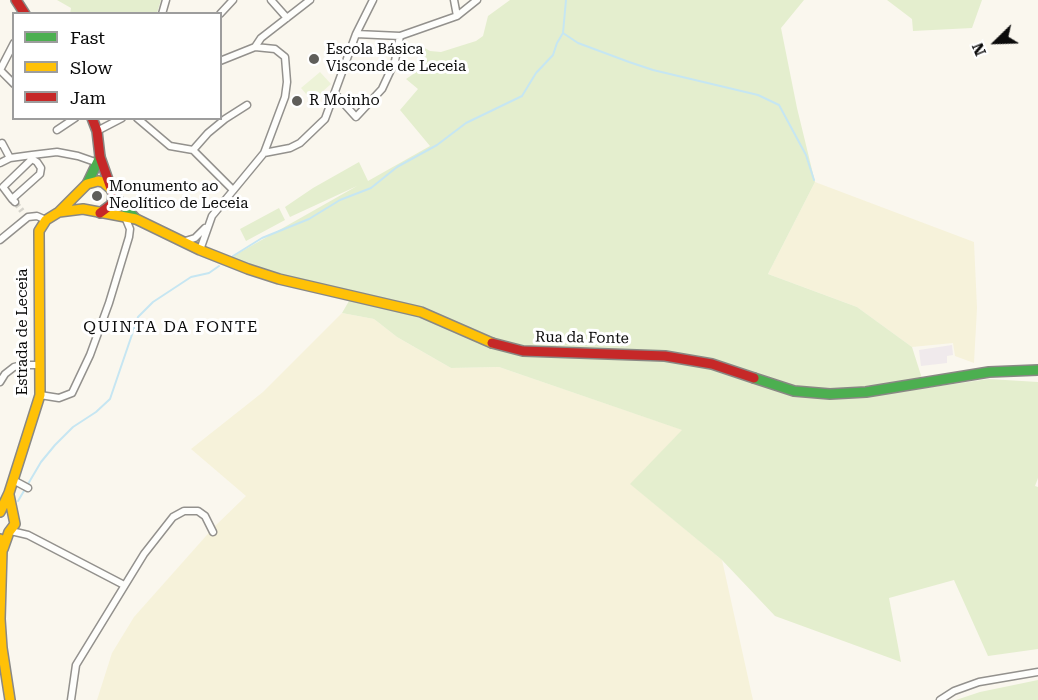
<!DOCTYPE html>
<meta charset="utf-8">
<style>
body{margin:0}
#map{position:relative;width:1038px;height:700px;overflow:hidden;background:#faf7ee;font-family:"Roboto Serif",serif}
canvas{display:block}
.legend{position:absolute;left:12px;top:12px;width:210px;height:108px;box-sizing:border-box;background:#fff;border:2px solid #9d9d9d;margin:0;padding:8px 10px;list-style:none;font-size:18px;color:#0b0b0b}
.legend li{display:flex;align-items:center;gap:12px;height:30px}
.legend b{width:30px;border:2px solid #9d9d9d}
.north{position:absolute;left:966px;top:12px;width:60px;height:60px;-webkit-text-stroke:4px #fff;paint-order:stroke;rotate:247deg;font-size:16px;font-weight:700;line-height:24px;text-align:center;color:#0b0b0b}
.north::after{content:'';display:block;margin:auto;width:21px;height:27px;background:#0b0b0b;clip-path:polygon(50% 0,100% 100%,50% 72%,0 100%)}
</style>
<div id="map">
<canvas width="1038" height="700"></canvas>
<ul class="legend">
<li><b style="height:8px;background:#4caf50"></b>Fast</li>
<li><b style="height:8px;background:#ffc107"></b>Slow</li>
<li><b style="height:8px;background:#c62828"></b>Jam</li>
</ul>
<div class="north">N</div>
</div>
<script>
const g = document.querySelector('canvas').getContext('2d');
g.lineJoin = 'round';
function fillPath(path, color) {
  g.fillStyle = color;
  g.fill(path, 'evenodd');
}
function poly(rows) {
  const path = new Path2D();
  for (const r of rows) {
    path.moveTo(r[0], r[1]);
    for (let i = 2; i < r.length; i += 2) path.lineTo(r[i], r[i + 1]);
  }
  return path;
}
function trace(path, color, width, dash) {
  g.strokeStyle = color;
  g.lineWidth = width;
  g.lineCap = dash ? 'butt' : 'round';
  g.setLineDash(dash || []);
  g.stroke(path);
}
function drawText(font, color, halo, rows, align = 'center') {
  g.font = font + ' "Roboto Serif",serif';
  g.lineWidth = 6;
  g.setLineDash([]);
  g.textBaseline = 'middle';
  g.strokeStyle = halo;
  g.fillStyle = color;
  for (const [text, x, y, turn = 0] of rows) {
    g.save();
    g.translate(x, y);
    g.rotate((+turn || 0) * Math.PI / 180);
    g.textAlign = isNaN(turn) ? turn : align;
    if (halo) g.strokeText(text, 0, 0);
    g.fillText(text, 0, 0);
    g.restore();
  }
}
const industrial = poly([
 [952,345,953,355,947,356,947,363,921,366,919,350]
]);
const farmland = poly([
 [815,182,974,242,977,308,974,363,955,356,953,343,912,347,857,307,768,274],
 [342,313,374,319,397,337,451,368,499,367,683,430,631,484,722,560,753,700,97,700,112,653,134,617,214,527,246,496,191,449,263,392]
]);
const green = poly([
 [57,0,161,0,157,13,70,14,71,8],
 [510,0,804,0,781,28,797,108,815,182,768,274,857,307,912,347,925,388,989,379,1038,382,1038,478,1035,486,1038,487,1038,649,988,656,954,580,889,598,901,662,775,616,722,560,630,484,682,430,499,367,451,368,397,337,374,319,342,313,349,301,228,259,357,186,290,217,285,207,313,188,359,162,368,181,430,146,400,110,418,89,406,79,425,66,421,50,423,47,430,51,441,52,476,41,483,36,488,16],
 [887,0,982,0,972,28,913,31,912,19],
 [279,208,285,220,246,241,240,229],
 [1038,680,1038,700,956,700,980,692]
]);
const pitch = poly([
 [320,72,331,84,312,101,301,88]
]);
const stream = poly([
 [563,33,578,43,629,62,653,70,758,95,779,105,806,155,814,180],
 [233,256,262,238,309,219,340,200,371,188,397,167,437,145,466,123,522,96,536,73,553,55,557,43,563,33,566,0],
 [18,501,41,462,55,445,73,427,96,412,110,399,138,317,153,302,191,277,209,273,219,266]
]);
const streetTunnel = poly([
 [15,202,22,211]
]);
const street = poly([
 [271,0,287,18],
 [373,0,356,34,400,36,457,16,477,0],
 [454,0,457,16],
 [162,14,166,0],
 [220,14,233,0],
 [220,61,255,47,261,38,310,0],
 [0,70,14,43],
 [0,70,14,84],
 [335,95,338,97,356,117,382,89,395,61,400,36],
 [137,118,170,146,193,150],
 [57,130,75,118],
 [97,131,122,118],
 [0,144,2,143,10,158],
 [193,150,208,133,225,119,247,105],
 [193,150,232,189],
 [264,153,290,148,300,143,325,119,356,34],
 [32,155,57,152,78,156,98,163],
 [0,163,10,158,32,155,32,158],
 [12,199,40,174,41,168,37,162,32,159,3,187,12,199,15,202],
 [0,240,28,217,37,216,46,220],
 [182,242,195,238,205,228],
 [200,250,212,216,264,153,285,97,287,82,285,57,275,49,255,47],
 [0,382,5,374,14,367,22,365,40,365],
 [40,395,59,398,72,393,90,355,109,303,129,237,130,229,125,217],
 [13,480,28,488],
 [11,531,28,535,124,585],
 [71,700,76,665,144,554,173,517,184,511,198,511,205,516,213,532],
 [940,700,954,691,979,682,1038,672]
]);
const fast = poly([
 [87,184,100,157],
 [113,194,136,219],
 [754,378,794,391,830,394,866,392,989,372,1038,370]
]);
const slow = poly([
 [59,212,83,209,136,219,200,250,248,269,279,279,421,312,492,343],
 [0,512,9,493,40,395,39,231,46,220,59,212,87,184,98,181,103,182,111,189],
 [0,539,2,551,0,619,2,648,10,700],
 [3,549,9,532,15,524,9,495]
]);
const jam = poly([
 [16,0,25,14],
 [92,118,97,131,100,157,113,194,112,204,100,213],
 [492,343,523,351,665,356,712,364,754,378]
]);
const markers = [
 [314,59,6,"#5f5e5a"],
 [297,101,6,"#5f5e5a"],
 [97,196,6,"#5f5e5a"]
];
const poiNames = [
 ["Escola Básica",326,50],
 ["Visconde de Leceia",326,67],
 ["R Moinho",309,101],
 ["Monumento ao",109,187],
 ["Neolítico de Leceia",109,204]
];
const streetNames = [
 ["Estrada de Leceia",23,332,-90],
 ["Rua da Fonte",582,338,1]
];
const neighbourhoodNames = [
 ["QUINTA DA FONTE",171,327]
];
fillPath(industrial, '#f0eaec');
fillPath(farmland, '#f6f2da');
fillPath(green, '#e4eece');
fillPath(pitch, '#edf3d8');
trace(stream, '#c6e6f2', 2);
trace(streetTunnel, '#d6d4cc', 6, [6, 3]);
trace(street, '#93918d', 9);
trace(fast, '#898884', 12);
trace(slow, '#898884', 12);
trace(jam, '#898884', 12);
trace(street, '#fefefc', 6);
trace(fast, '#4caf50', 9);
trace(slow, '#ffc107', 9);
trace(jam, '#c62828', 9);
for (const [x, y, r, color] of markers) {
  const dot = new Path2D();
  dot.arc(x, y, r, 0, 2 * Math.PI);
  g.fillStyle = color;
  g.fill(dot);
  trace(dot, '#fff', 2);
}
drawText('15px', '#0b0b0b', '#fff', poiNames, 'left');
drawText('15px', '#0b0b0b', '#fff', streetNames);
g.letterSpacing = '1.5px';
drawText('16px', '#0b0b0b', '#fff', neighbourhoodNames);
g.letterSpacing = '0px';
</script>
